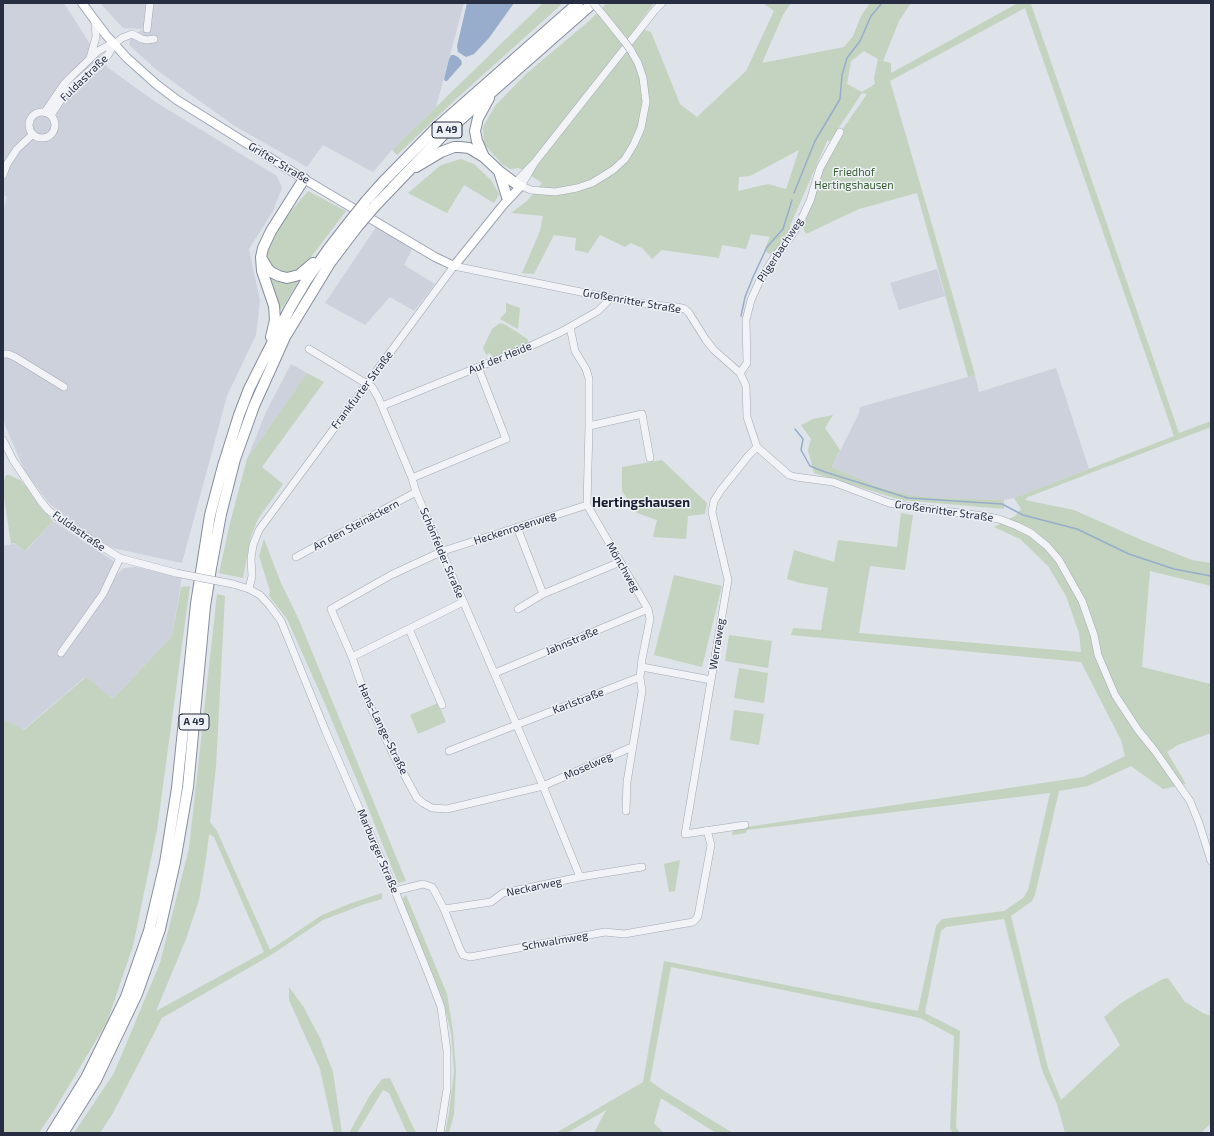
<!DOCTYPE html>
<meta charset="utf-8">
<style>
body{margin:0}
#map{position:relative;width:1214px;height:1136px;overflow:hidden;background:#dee2e9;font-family:"Exo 2",sans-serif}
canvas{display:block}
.frame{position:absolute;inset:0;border:4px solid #272e41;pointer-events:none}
</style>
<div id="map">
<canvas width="1214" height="1136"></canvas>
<div class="frame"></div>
</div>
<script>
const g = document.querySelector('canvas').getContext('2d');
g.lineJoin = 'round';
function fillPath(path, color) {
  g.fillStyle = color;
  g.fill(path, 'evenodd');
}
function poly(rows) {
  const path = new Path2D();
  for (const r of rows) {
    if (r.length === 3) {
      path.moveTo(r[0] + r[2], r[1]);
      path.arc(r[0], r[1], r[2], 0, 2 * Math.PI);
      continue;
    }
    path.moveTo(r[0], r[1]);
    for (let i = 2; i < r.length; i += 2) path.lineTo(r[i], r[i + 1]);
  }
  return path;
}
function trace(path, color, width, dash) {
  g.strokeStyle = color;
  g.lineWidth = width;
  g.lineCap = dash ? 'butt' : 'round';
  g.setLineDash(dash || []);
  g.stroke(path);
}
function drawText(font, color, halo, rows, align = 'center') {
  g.font = font + ' "Exo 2",sans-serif';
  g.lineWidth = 3;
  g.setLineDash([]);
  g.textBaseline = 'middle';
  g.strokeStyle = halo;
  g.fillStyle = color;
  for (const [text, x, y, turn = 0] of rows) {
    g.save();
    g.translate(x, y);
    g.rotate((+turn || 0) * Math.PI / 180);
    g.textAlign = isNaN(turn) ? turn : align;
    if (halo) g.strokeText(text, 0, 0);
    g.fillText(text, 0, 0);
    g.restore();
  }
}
const built = poly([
 [3,3,64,3,90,44,107,67,157,103,277,176,282,188,273,211,249,249,260,301,256,335,227,396,182,563,113,548,83,532,49,503,25,471,6,428,3,417,3,210,7,197,3,195],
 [100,3,464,3,436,107,392,150,373,172,323,145,307,167,233,125,158,71,129,45,131,37,143,29,123,28],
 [376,227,412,249,404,265,435,284,414,311,390,297,365,325,325,303],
 [937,269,945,296,899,310,890,283],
 [291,364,307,373,247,459,266,412],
 [1056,368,1089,469,1014,498,1004,500,938,498,910,495,881,488,832,467,859,413,860,407,975,375,979,392],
 [53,521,115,562,98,596,115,576,124,568,135,567,182,577,172,636,113,699,85,677,23,730,3,719,3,546,14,544,26,551]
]);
const green = poly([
 [543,3,563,3,456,99,397,155,392,150],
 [607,3,654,3,636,27,651,32,680,104,697,117,746,71,774,11,763,3,791,3,783,15,762,63,844,47,853,36,861,16,870,3,911,3,899,21,883,61,891,63,891,73,1018,3,1033,3,1031,4,1179,433,1211,421,1211,427,1028,497,1025,500,1074,510,1144,541,1192,560,1211,563,1211,586,1150,571,1142,667,1211,684,1211,733,1178,745,1167,752,1186,784,1163,789,1131,766,1088,786,1059,791,1035,895,1032,901,1011,916,1048,1068,1061,1100,1120,1045,1104,1017,1121,1003,1139,992,1163,979,1168,978,1185,1002,1203,1013,1211,1016,1211,1123,1201,1133,1065,1133,1057,1104,1042,1070,1004,919,946,927,941,931,925,1013,960,1031,956,1127,960,1133,953,1133,950,1129,954,1036,920,1018,671,967,650,1081,664,1091,733,1133,716,1133,661,1098,654,1123,664,1133,594,1133,606,1110,567,1133,556,1133,643,1082,664,961,918,1011,936,926,942,919,1004,911,1023,898,1028,890,1050,793,747,830,746,833,732,835,733,829,1083,777,1125,756,1121,740,1081,662,791,635,793,628,821,630,828,588,800,583,787,579,794,550,834,562,838,540,897,547,901,513,913,515,905,570,870,566,859,633,1081,652,1079,633,1066,596,1048,566,1020,539,994,527,1015,516,1021,509,1014,498,1174,436,1025,8,890,81,952,293,975,375,968,377,917,193,859,209,806,234,803,228,822,172,840,133,867,94,862,93,830,141,827,141,790,226,792,231,772,255,764,251,770,237,751,234,746,249,722,245,719,258,662,250,652,259,642,248,631,243,625,247,600,235,588,253,575,250,576,238,554,235,534,274,522,273,540,231,543,216,511,213,527,201,542,183,519,168,510,169,502,164,484,144,483,127,495,106,526,74,589,21],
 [864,51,878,59,874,78,875,84,862,92,847,84,851,61],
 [799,150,786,189,768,184,738,191,739,177,750,176],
 [461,159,474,164,491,180,499,194,494,203,464,185,447,213,408,193,441,165],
 [308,191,346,211,305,265,296,272,285,274,275,271,269,263,267,254,277,228],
 [264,272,302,276,277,316],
 [506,303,520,308,518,329,500,319,506,312],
 [500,323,506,325,526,338,528,340,528,343,493,358,490,353,486,355,483,348,492,329],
 [307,373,324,382,262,467,283,484,258,519,251,536,243,578,219,573,230,523,247,459],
 [833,415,825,428,840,450,832,467,881,488,910,495,938,498,1004,500,1004,509,901,500,814,473,808,450,811,439,801,425,813,419],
 [662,460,707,503,705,514,688,516,686,539,653,537,657,520,637,513,622,491,622,467],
 [6,475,9,475,20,480,25,485,40,507,53,521,25,551,14,543,11,544,3,490,3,484],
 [264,539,281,583,299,620,406,881,398,883,363,795,325,704,287,619,269,596,270,591,259,556],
 [674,575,722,586,702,667,654,655],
 [190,586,157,830,133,946,107,1022,55,1109,39,1133,3,1133,3,719,24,730,86,677,113,699,172,636,181,587],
 [217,594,225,596,216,766,210,822,217,831,270,950,322,915,349,904,382,893,382,899,362,905,323,920,271,955,162,1018,113,1113,100,1133,74,1133,114,1073,160,963,189,848],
 [209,834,214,837,264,952,156,1011,186,939,199,900,206,859],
 [729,635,772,641,768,668,725,661],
 [739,668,768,673,764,703,734,698],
 [438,703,446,722,418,734,410,715],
 [734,710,764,714,759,745,730,740],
 [680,860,675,891,669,892,664,864],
 [406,895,447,994,453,1031,456,1071,454,1114,449,1133,445,1133,449,1113,454,1071,451,1032,441,995,402,899],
 [289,987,303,1006,320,1038,333,1072,342,1133,334,1133,320,1069,289,1000],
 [390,1078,416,1133,407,1133,389,1093,383,1090,357,1133,349,1133,370,1095,382,1079]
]);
const water = poly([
 [467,3,514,3,489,38,474,54,466,57,458,52,457,46],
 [451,55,454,55,458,57,461,60,462,64,447,81,445,81,444,79,449,59]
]);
const stream = poly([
 [794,193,815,141,840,99,842,75,847,58,860,41,871,16,882,3],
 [741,316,745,297,753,277,767,247,783,229,792,200],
 [795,429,803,439,801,450,810,466,825,472,908,498,1002,504,1023,515,1077,529,1129,554,1174,569,1211,576]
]);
const minor = poly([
 [604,16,624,41],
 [147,29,150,3],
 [90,58,96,37,95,21],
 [45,112,64,84,75,73,98,51,109,45,114,44],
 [42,125,13],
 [51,115,67,91,108,55,114,44,122,38,132,34,142,39,147,40,154,39],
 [535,162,515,183,531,190,555,192,577,188,592,183,613,170,625,159,634,144,641,128,646,102,643,78,638,63,630,49],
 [3,175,7,164,17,149,33,134],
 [521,186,535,162,655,10,662,3],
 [570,327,575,351,586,369,589,379,589,426,587,505,648,609,650,619,642,659,640,677,642,691,627,782,626,811],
 [309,349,372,387,378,397,412,478,416,492,543,786,580,877],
 [3,354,8,354,15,357,64,387],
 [740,373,747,363,746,320,751,300,760,280,776,255,792,235,801,220,810,201,820,168,840,132],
 [382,406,533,345,561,332,598,311,606,303,610,298],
 [589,426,642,414,650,458],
 [3,440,13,460,40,500,48,510,65,523,120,558,176,573],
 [412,478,506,439,478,367],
 [587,505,443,551,391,575,331,609,352,657,365,695,394,756,417,798,423,803,432,808,447,809,543,786,632,747],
 [517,527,543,594],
 [296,557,416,492],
 [233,584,249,589,260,595,270,606,281,621,326,732,395,891,430,978,441,1007,447,1051,447,1089,440,1133],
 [249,589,252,576,251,559,253,545,259,530,454,266,610,298,651,305,677,307,685,309,689,313,706,340,714,350,740,373,746,386,747,417,757,447,789,475,796,477,833,482,889,503,911,507,984,516,999,519,1017,526,1031,533,1047,546,1059,560,1082,601,1094,635,1098,655,1115,695,1138,730,1155,751,1190,801,1199,823,1211,861],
 [518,609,543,594,620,562],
 [409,629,442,705],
 [61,653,103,594,120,558],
 [352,657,463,602],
 [642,667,711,680],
 [495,673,648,609],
 [449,751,640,677],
 [745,825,685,834,728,580,712,512,714,501,721,490,749,455,757,447],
 [395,891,423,884,432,887,434,890,444,909,460,949,463,955,470,957,605,932,624,934,693,922,696,919,698,916,711,845,707,830],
 [444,909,491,902,503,893,580,877,642,867]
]);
const major = poly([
 [82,3,106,35,127,58,156,84,177,100,304,179,435,257,454,266,504,204,521,186]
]);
const highway = poly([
 [484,157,477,141,475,131,478,118,489,98],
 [416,167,441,152,454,147,460,147,469,148,484,157,499,171,515,183],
 [499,171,507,197],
 [366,201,382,183,436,128,578,3],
 [375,206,443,135,593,3],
 [262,259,268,269,271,272,279,276,287,278,299,275,313,263],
 [271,337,275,320,274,306,262,271,261,257,263,248,271,231,304,179],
 [52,1133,86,1078,126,997,149,931,165,863,177,788,196,604,210,515,223,466,239,415,249,389,262,363,290,308,306,281,329,248,350,221],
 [63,1133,96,1080,137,994,160,929,175,862,188,787,205,606,211,568,221,514,235,459,254,406,285,337,330,263,358,226]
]);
const minorBridge = poly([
 [593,3,604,16],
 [624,41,630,49],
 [176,573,233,584]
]);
const highwayBridge = poly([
 [350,221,366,201],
 [358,226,375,206]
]);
const shields = [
 [447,130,30],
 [194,722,30]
];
const shieldNames = [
 ["A 49",447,130],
 ["A 49",194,722]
];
const streetNames = [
 ["Fuldastraße",84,78,-44],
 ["Grifter Straße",279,163,31],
 ["Pilgerbachweg",780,250,-57],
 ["Großenritter Straße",632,301,10],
 ["Auf der Heide",500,358,-22],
 ["Frankfurter Straße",362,390,-53],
 ["Großenritter Straße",944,511,8],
 ["An den Steinäckern",356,525,-28],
 ["Heckenrosenweg",515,528,-18],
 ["Fuldastraße",79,531,35],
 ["Schönfelder Straße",442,553,67],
 ["Mönchweg",623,567,60],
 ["Jahnstraße",572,641,-23],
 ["Werraweg",717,644,-81],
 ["Karlstraße",578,701,-21],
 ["Hans-Lange-Straße",383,729,64],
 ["Moselweg",588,766,-24],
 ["Marburger Straße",378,851,67],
 ["Neckarweg",534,887,-12],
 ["Schwalmweg",555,941,-10]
];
const parkNames = [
 ["Friedhof",854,172],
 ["Hertingshausen",854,185]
];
const quarterNames = [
 ["Hertingshausen",641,503]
];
fillPath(built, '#ccd1db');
fillPath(green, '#c3d3bf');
fillPath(water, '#97adcb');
trace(stream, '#97adcb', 1.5);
trace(minor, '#a3a8b3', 8);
trace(major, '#9da5b5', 10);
trace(highway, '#858ea0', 12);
trace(minor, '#f1f3f7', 7);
trace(major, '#fff', 8);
trace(highway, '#fff', 10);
trace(minorBridge, '#a3a8b3', 8, []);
trace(highwayBridge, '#858ea0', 12, []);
trace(minorBridge, '#f1f3f7', 7);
trace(highwayBridge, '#fff', 10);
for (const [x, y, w] of shields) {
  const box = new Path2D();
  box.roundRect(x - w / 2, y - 8, w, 16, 3);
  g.fillStyle = '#eef1f6';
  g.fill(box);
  trace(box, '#272e41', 1);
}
drawText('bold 10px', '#272e41', null, shieldNames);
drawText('11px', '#272e41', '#eef1f6', streetNames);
drawText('11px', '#385d33', '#eef1f6', parkNames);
drawText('bold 13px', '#191f31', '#eef1f6', quarterNames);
</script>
